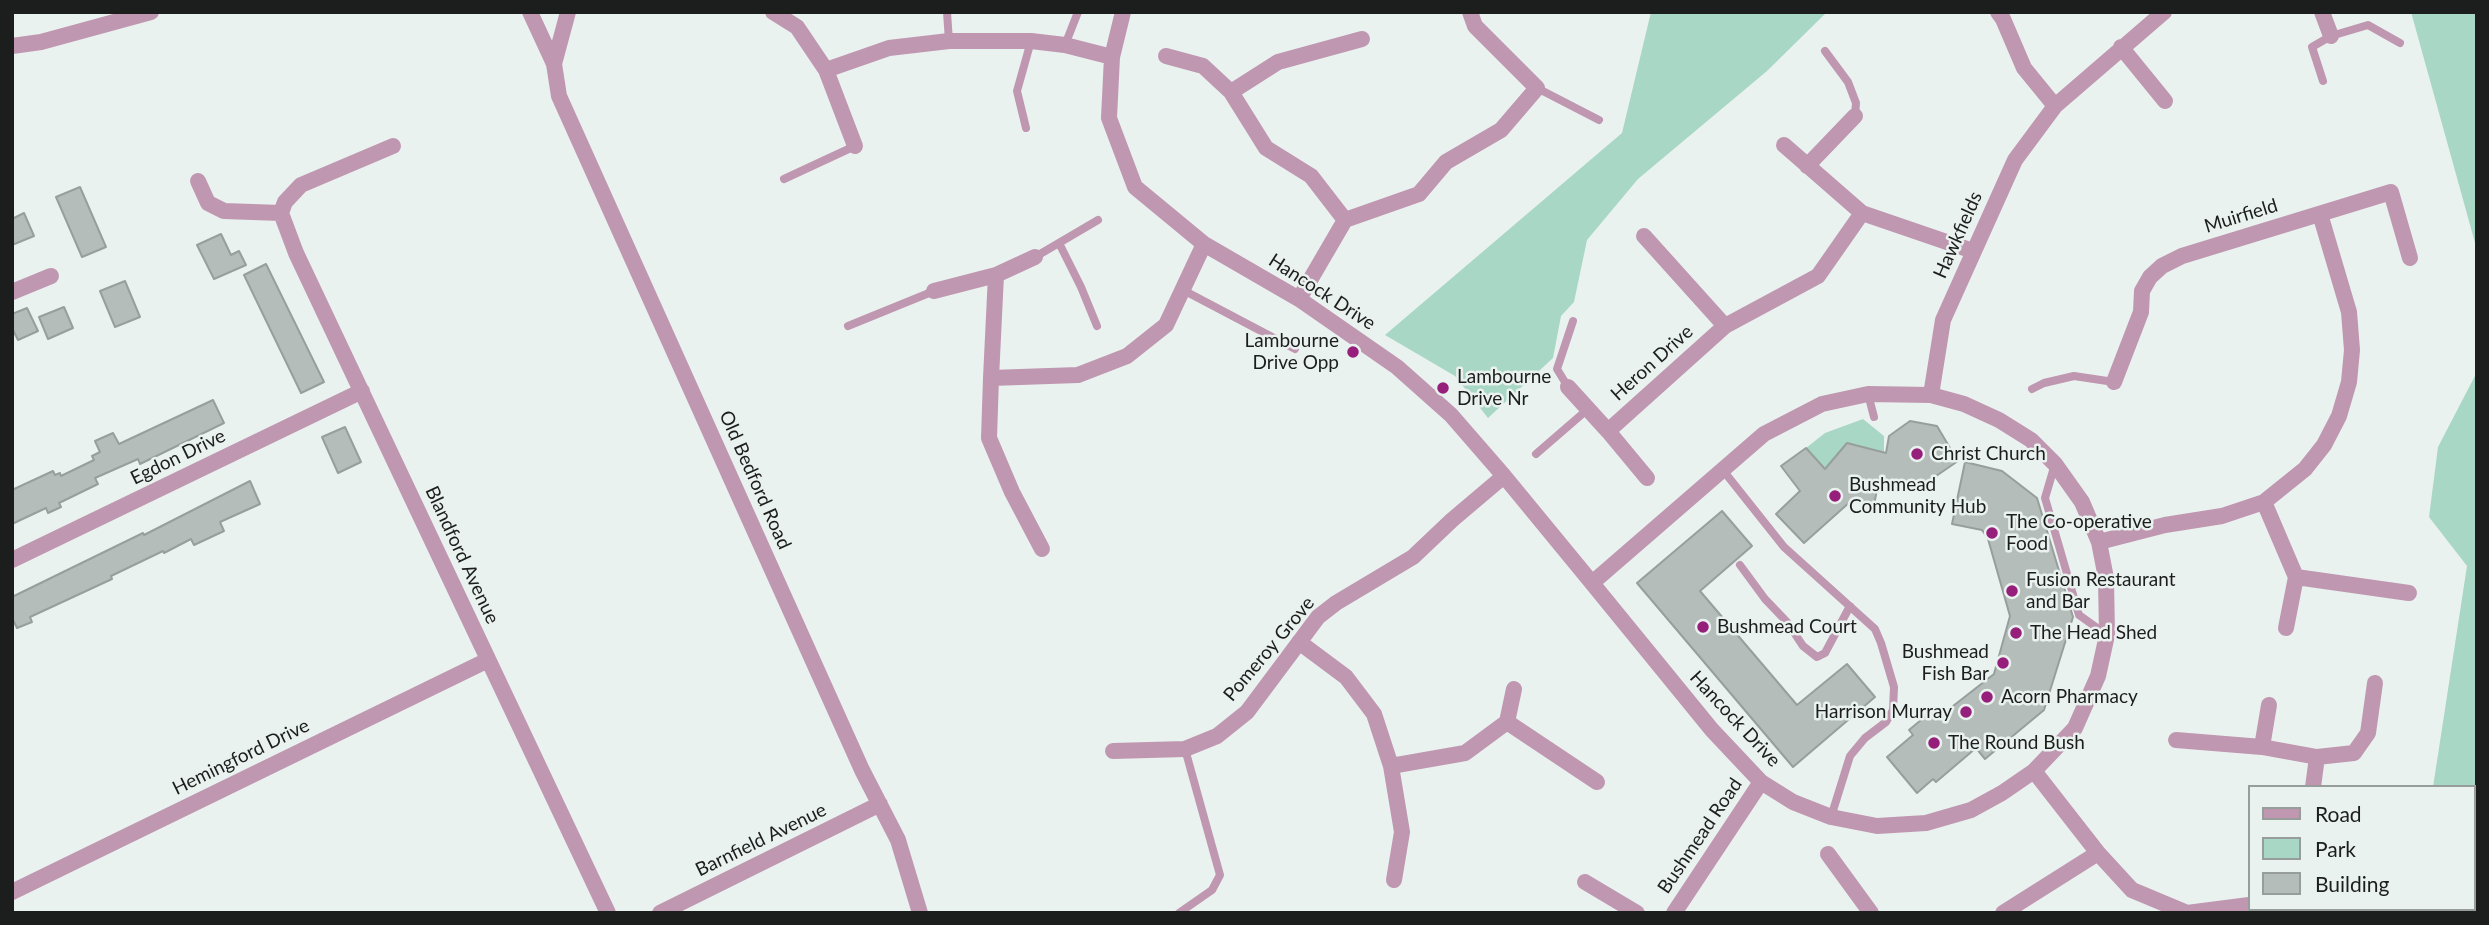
<!DOCTYPE html>
<style>
body{margin:0}
#map{position:relative;width:2489px;height:925px;overflow:hidden;background:#eaf2ef;font-family:Lato,sans-serif}
canvas{display:block}
.frame{position:absolute;inset:0;border:14px solid #1b1e1c;pointer-events:none}
.legend{position:absolute;left:2248px;top:785px;width:228px;height:126px;box-sizing:border-box;background:#eaf2ef;border:2px solid #979d9b;margin:0;padding:9px 12px;list-style:none;font-size:21px;color:#1b1e1c}
.legend li{display:flex;align-items:center;gap:14px;height:35px}
.legend b{width:35px;border:2px solid #979d9b}
</style>
<div id="map">
<canvas width="2489" height="925"></canvas>
<div class="frame"></div>
<ul class="legend">
<li><b style="height:9px;background:#bf97b1"></b>Road</li>
<li><b style="height:19px;background:#a8d7c5"></b>Park</li>
<li><b style="height:19px;background:#b5bdba"></b>Building</li>
</ul>
</div>
<script>
const g = document.querySelector('canvas').getContext('2d');
g.lineJoin = 'round';
function fillPath(path, color) {
  g.fillStyle = color;
  g.fill(path, 'evenodd');
}
function poly(rows) {
  const path = new Path2D();
  for (const r of rows) {
    path.moveTo(r[0], r[1]);
    for (let i = 2; i < r.length; i += 2) path.lineTo(r[i], r[i + 1]);
  }
  return path;
}
function trace(path, color, width, dash) {
  g.strokeStyle = color;
  g.lineWidth = width;
  g.lineCap = dash ? 'butt' : 'round';
  g.setLineDash(dash || []);
  g.stroke(path);
}
function drawText(font, color, halo, rows, align = 'center') {
  g.font = font + ' Lato,sans-serif';
  g.lineWidth = 5;
  g.setLineDash([]);
  g.textBaseline = 'middle';
  g.strokeStyle = halo;
  g.fillStyle = color;
  for (const [text, x, y, turn = 0] of rows) {
    g.save();
    g.translate(x, y);
    g.rotate((+turn || 0) * Math.PI / 180);
    g.textAlign = isNaN(turn) ? turn : align;
    if (halo) g.strokeText(text, 0, 0);
    g.fillText(text, 0, 0);
    g.restore();
  }
}
const green = poly([
 [1651,12,1827,12,1767,71,1638,179,1587,240,1574,302,1561,316,1553,358,1488,418,1455,376,1385,335,1622,133],
 [2411,12,2477,12,2477,250],
 [2477,372,2477,913,2413,913,2414,909,2473,909,2473,787,2433,787,2467,566,2429,517,2438,447],
 [1863,419,1884,436,1884,452,1847,443,1825,469,1806,448,1825,433]
]);
const building = poly([
 [80,187,106,247,82,257,56,197,80,187],
 [24,213,34,236,12,245,12,219,24,213],
 [221,234,231,255,239,251,246,265,214,279,197,245,221,234],
 [266,264,324,382,301,393,244,275,266,264],
 [125,281,140,317,115,327,100,291,125,281],
 [64,307,73,328,48,339,39,317,64,307],
 [27,308,38,331,18,340,12,328,12,314,27,308],
 [213,400,224,423,140,464,138,459,95,478,98,484,59,503,61,507,48,513,46,508,12,524,12,490,53,471,55,475,60,473,61,476,94,460,92,456,100,452,95,441,113,433,119,444,213,400],
 [1910,421,1937,426,1950,448,1947,458,1958,461,1923,485,1879,479,1874,505,1851,501,1804,543,1776,514,1800,491,1781,466,1806,448,1825,469,1847,443,1886,453,1889,436,1910,421],
 [345,427,361,462,338,473,322,437,345,427],
 [1965,462,2002,471,2037,498,2073,617,2044,710,1985,759,1976,748,1936,782,1933,779,1917,793,1887,757,1913,735,1909,730,1933,710,1939,717,1994,674,2010,616,1988,539,1982,530,1952,524,1965,462],
 [250,481,260,504,220,522,224,531,194,545,191,539,164,553,163,551,111,576,112,579,30,617,32,622,17,628,12,618,12,597,143,533,144,535,250,481],
 [1722,511,1752,546,1700,591,1797,705,1847,664,1875,697,1793,767,1637,583,1722,511]
]);
const lane = poly([
 [947,12,949,41],
 [1065,45,1078,12],
 [1825,51,1848,82,1856,103,1855,116],
 [2323,81,2312,47,2331,36,2368,25,2400,43],
 [1537,88,1599,120],
 [1026,128,1017,91,1031,41],
 [784,179,855,146],
 [1059,243,1081,287,1097,326],
 [1035,257,1098,220],
 [1183,290,1295,349],
 [848,326,934,291],
 [1568,387,1557,369,1573,321],
 [2032,389,2044,383,2074,376,2114,382],
 [1868,394,1874,417],
 [1536,454,1588,409],
 [2055,464,2045,498,2079,615,2107,635],
 [1722,469,1784,547,1875,629,1881,643,1894,687,1893,710,1886,722,1865,738,1850,756,1831,817],
 [1740,565,1765,599,1787,622,1803,646,1817,657,1825,653,1850,606],
 [2312,909,2317,913],
 [1179,913,1212,890,1220,875,1185,749]
]);
const street = poly([
 [530,12,554,64,559,96,862,770,898,840,920,913],
 [773,12,797,27,826,70,889,48,949,41,1031,41,1065,45,1112,57],
 [1123,12,1112,57,1109,118,1135,187,1204,244,1299,299,1397,367,1451,415,1504,476,1592,583,1712,730,1761,782,1793,802,1831,817,1877,826,1926,823,1971,810,2002,793,2034,771,2075,728,2098,676,2107,635,2106,578,2099,542,2082,502,2055,464,2031,440,1999,420,1964,404,1931,395,1868,394,1822,404,1764,434,1592,583],
 [1998,12,2003,19,2024,68,2055,106],
 [2322,12,2331,36],
 [12,46,41,42,151,12],
 [2121,47,2165,101],
 [1166,56,1203,66,1231,92],
 [554,64,568,12],
 [826,70,855,146],
 [1784,145,1862,213,1973,251],
 [393,146,301,185,285,202,281,213,296,253,608,913],
 [1807,166,1855,116],
 [198,181,208,203,224,211,281,213],
 [1345,220,1311,176,1266,148,1231,92,1278,62,1362,39],
 [1644,236,1725,326,1818,276,1862,213],
 [934,291,996,275],
 [12,292,51,276],
 [1299,299,1345,220,1419,194,1446,162,1501,130,1537,88,1475,26,1470,12],
 [991,378,996,275,1035,257],
 [2114,382,2141,312,2142,291,2150,277,2162,266,2182,256,2391,192,2410,258],
 [1568,387,1608,431,1725,326],
 [1931,395,1943,320,2015,160,2055,106,2164,12],
 [1608,431,1647,478],
 [2264,502,2296,577,2286,628],
 [2099,542,2165,525,2222,516,2264,502,2305,469,2324,445,2339,416,2349,382,2352,350,2349,312,2320,214],
 [1042,549,1012,492,989,438,991,378,1078,375,1127,356,1166,325,1204,244],
 [12,560,362,391],
 [2296,577,2409,593],
 [1299,642,1346,677,1374,714,1391,766,1402,832,1394,880],
 [2269,705,2262,747,2317,757,2313,787],
 [1507,722,1514,689],
 [2176,740,2262,747],
 [1113,751,1185,749,1217,736,1247,712,1318,617,1336,603,1413,557,1452,520,1504,476],
 [2317,757,2354,753,2368,733,2375,683],
 [1391,766,1465,753,1507,722,1597,782],
 [2034,771,2098,853,2132,890,2187,913],
 [1828,854,1871,913],
 [1585,882,1637,913],
 [12,892,488,660],
 [660,913,880,804],
 [1674,913,1761,782],
 [2003,913,2098,853],
 [2187,913,2249,905]
]);
const markers = [
 [1353,352,7,"#961f7b"],
 [1443,388,7,"#961f7b"],
 [1917,454,7,"#961f7b"],
 [1835,496,7,"#961f7b"],
 [1992,533,7,"#961f7b"],
 [2012,591,7,"#961f7b"],
 [1703,627,7,"#961f7b"],
 [2016,633,7,"#961f7b"],
 [2003,663,7,"#961f7b"],
 [1987,697,7,"#961f7b"],
 [1966,712,7,"#961f7b"],
 [1934,743,7,"#961f7b"]
];
const streetNames = [
 ["Muirfield",2241,216,-17],
 ["Hawkfields",1958,235,-66],
 ["Hancock Drive",1322,292,33],
 ["Heron Drive",1652,363,-42],
 ["Egdon Drive",178,457,-26],
 ["Old Bedford Road",755,480,66],
 ["Blandford Avenue",462,555,65],
 ["Pomeroy Grove",1269,649,-50],
 ["Hancock Drive",1735,719,47],
 ["Hemingford Drive",241,757,-26],
 ["Bushmead Road",1700,836,-56],
 ["Barnfield Avenue",761,840,-26]
];
const poiNames = [
 ["Lambourne",1339,341,"right"],
 ["Drive Opp",1339,363,"right"],
 ["Lambourne",1457,377],
 ["Drive Nr",1457,399],
 ["Christ Church",1931,454],
 ["Bushmead",1849,485],
 ["Community Hub",1849,507],
 ["The Co-operative",2006,522],
 ["Food",2006,544],
 ["Fusion Restaurant",2026,580],
 ["and Bar",2026,602],
 ["Bushmead Court",1717,627],
 ["The Head Shed",2030,633],
 ["Bushmead",1989,652,"right"],
 ["Fish Bar",1989,674,"right"],
 ["Acorn Pharmacy",2001,697],
 ["Harrison Murray",1952,712,"right"],
 ["The Round Bush",1948,743]
];
fillPath(green, '#a8d7c5');
fillPath(building, '#b5bdba');
trace(building, '#979f9c', 2);
trace(lane, '#bf97b1', 8);
trace(street, '#bf97b1', 16);
for (const [x, y, r, color] of markers) {
  const dot = new Path2D();
  dot.arc(x, y, r, 0, 2 * Math.PI);
  g.fillStyle = color;
  g.fill(dot);
  trace(dot, '#eaf2ef', 2.5);
}
drawText('19px', '#1b1e1c', '#eaf2ef', streetNames);
drawText('19px', '#1b1e1c', '#eaf2ef', poiNames, 'left');
</script>
